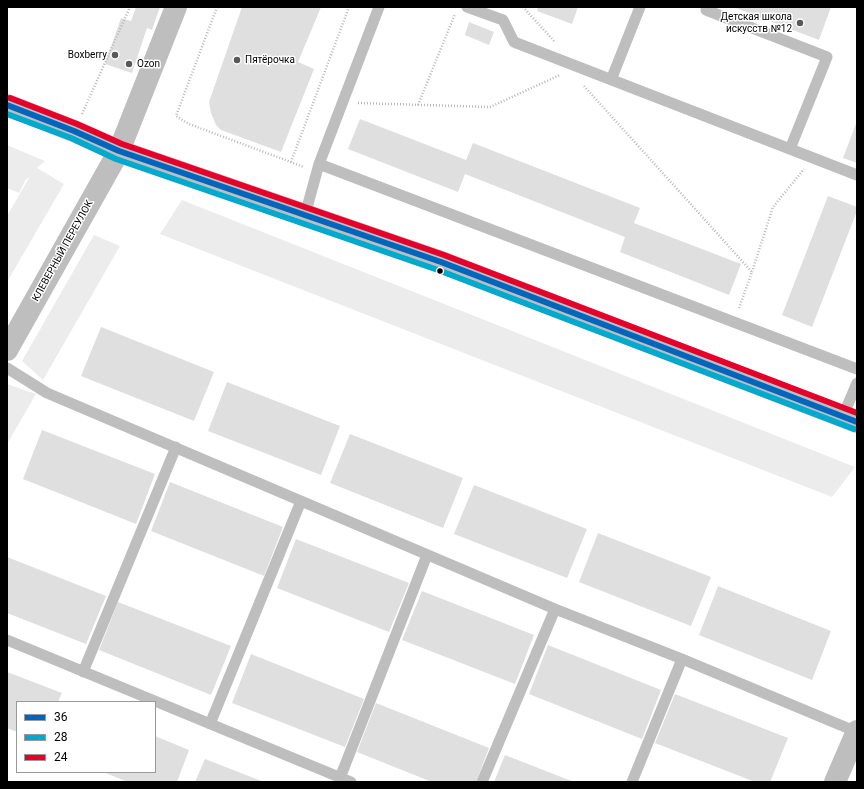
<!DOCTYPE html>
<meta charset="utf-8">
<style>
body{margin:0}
#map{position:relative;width:864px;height:789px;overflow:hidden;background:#fff;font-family:Roboto,sans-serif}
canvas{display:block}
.frame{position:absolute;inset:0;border:8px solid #000;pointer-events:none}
.legend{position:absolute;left:16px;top:701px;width:140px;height:72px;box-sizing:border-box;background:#fff;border:1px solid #999;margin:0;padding:5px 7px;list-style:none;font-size:12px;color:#000}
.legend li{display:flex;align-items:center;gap:8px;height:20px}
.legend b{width:20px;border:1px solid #999}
</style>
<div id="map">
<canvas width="864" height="789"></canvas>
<div class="frame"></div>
<ul class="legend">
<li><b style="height:5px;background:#0065bd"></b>36</li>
<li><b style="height:5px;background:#00a9ce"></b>28</li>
<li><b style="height:5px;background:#e4002b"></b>24</li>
</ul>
</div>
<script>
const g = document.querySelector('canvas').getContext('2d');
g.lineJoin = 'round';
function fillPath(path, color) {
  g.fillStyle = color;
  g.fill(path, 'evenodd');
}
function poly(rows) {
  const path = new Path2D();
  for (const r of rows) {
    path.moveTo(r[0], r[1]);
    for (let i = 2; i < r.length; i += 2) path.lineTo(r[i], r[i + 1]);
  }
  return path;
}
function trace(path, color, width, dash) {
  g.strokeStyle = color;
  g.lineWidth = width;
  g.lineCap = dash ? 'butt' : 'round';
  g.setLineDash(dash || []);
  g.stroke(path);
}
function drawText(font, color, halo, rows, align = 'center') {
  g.font = font + ' Roboto,sans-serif';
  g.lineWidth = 3;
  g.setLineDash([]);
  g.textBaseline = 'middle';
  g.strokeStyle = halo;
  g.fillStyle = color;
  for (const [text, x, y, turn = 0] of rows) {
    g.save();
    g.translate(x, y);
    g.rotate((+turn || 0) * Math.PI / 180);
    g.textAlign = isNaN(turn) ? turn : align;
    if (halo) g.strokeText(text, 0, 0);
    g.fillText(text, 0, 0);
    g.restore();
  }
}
const green = poly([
 [7,145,45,161,37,168,64,184,7,282,7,216,29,178,26,179,19,193,7,188],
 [182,200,855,467,832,497,160,234],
 [94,235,120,246,43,380,22,361],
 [7,384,36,394,7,444]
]);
const building = poly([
 [136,7,160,7,152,30,147,28,132,73,105,64,121,18,131,21],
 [242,7,321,7,298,62,314,69,281,152,221,130,216,125,211,113,209,102],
 [538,7,578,7,572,24,537,11],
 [733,7,831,7,819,40],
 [469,22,494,32,489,45,465,35],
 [360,119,466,160,473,143,640,208,634,223,741,264,729,295,620,252,625,237,465,174,458,192,348,149],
 [857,121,857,163,843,158],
 [828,196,857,207,857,211,812,327,782,315],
 [101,327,214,372,194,421,81,376],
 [227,382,340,426,321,475,208,431],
 [42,430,155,474,136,524,23,479],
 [350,434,463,478,443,528,330,483],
 [170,482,283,527,264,576,151,531],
 [474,485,587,529,567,578,454,534],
 [598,533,711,577,691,626,579,582],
 [296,539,409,583,389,632,277,588],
 [7,557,106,596,86,644,7,613],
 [718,586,831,631,812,680,699,635],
 [422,591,534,635,515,684,402,640],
 [118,602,231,646,211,695,99,650],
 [548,645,661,690,642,739,529,694],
 [251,654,364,699,345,747,232,703],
 [7,672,62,693,58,702,17,702,17,732,7,728],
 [675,694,788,738,770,782,755,782,655,743],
 [376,703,489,748,476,782,432,782,357,752],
 [155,736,189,750,177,782,128,782,103,772,155,772],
 [505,755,574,782,494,782],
 [205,759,264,782,195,782]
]);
const path = poly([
 [217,7,176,116,189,124,304,167],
 [523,7,554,41],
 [584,86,752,272,739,308],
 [358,103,490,107,560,75],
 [418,105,455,14],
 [82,114,130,7],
 [291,162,349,7],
 [752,272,773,207,804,169]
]);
const lane = poly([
 [467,7,503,20,514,42,857,175],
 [706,10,827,57,790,149],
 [611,80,640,7],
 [319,164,857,369],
 [305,215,319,164,379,7],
 [7,368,47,393,555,609,682,659,857,732],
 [843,416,857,383],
 [7,640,351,782],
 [83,672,176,447],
 [210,724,301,501],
 [340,778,427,555],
 [482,782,555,609],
 [632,782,682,659]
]);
const street = poly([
 [7,105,74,131,119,151,441,262,857,422],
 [7,350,119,151,176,7],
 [835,782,857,731]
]);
const bus1 = poly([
 [7,105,74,131,119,151,441,262,857,422]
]);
const bus2 = poly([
 [7,114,71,138,116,159,438,270,854,429]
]);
const bus3 = poly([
 [10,98,77,124,122,144,444,255,857,413]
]);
const markers = [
 [800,23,4,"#595959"],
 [115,55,4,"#595959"],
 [237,60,4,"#595959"],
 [129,64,4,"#595959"],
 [440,271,3.5,"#000"]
];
const poiNames = [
 ["Детская школа",792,17],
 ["искусств №12",792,29],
 ["Boxberry",107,55],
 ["Пятёрочка",245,60,"left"],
 ["Ozon",137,64,"left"]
];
const streetNames = [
 ["КЛЕВЕРНЫЙ ПЕРЕУЛОК",63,251,-61]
];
fillPath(green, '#ececec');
fillPath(building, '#dfdfdf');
trace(path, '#b9b9b9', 2.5, [1, 2]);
trace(lane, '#bebebe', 11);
trace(street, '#bebebe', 22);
trace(bus1, '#0065bd', 6);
trace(bus2, '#00a9ce', 6);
trace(bus3, '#e4002b', 6);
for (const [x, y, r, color] of markers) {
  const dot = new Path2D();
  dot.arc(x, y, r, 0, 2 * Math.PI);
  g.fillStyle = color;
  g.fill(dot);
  trace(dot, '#fff', 1.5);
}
drawText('10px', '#000', '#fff', poiNames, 'right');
drawText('10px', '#000', '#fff', streetNames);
</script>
